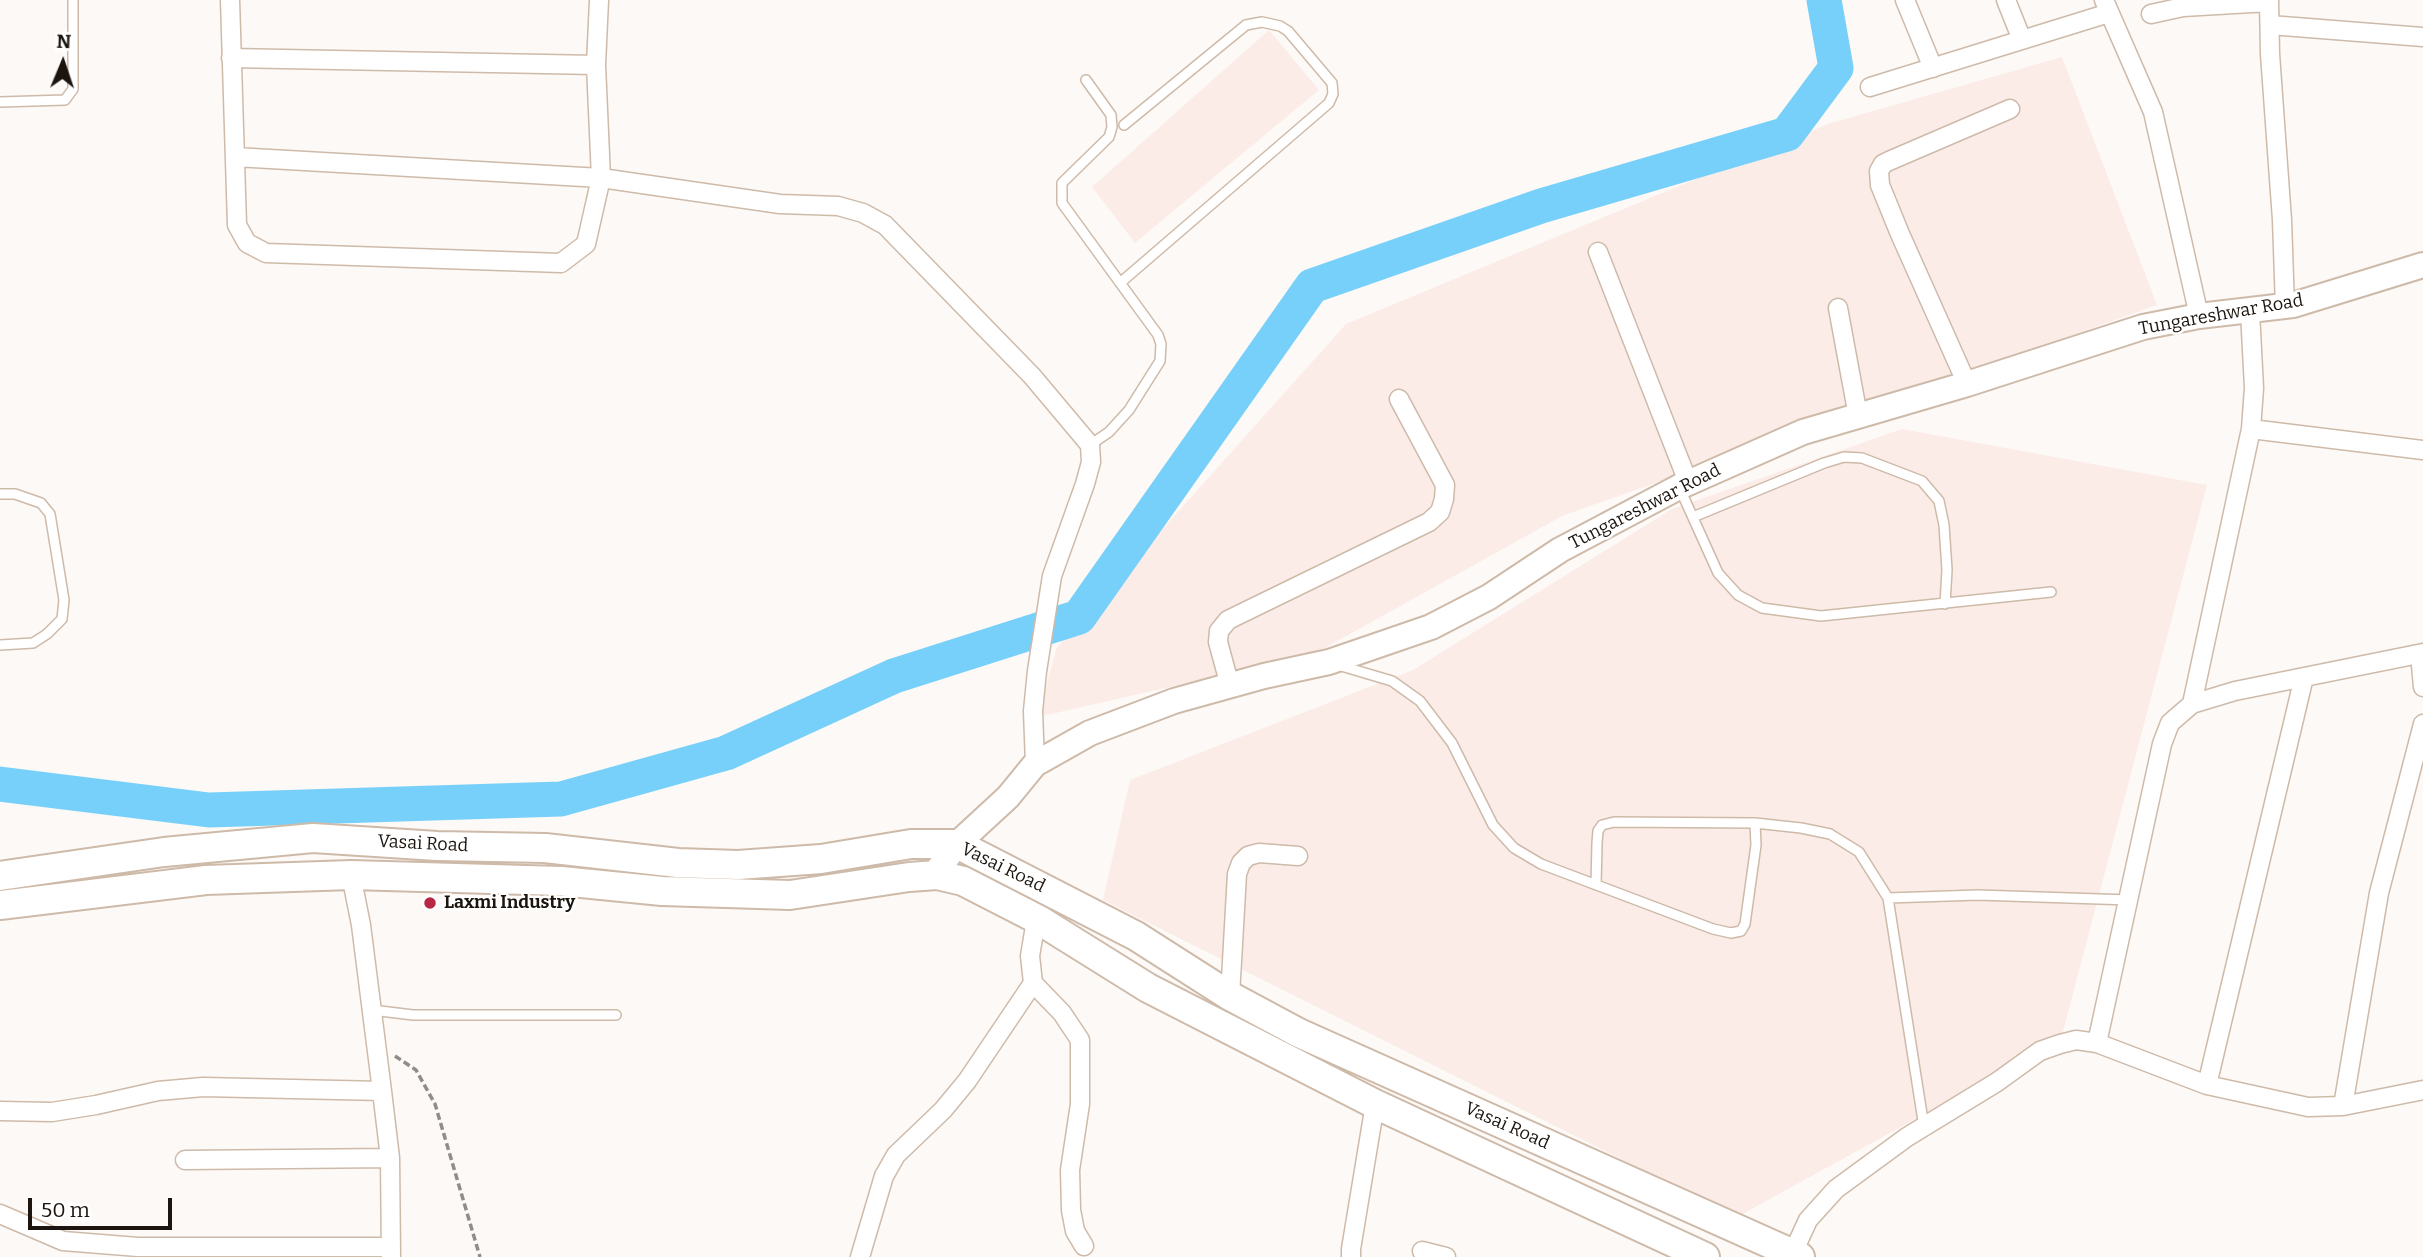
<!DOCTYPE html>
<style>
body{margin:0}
#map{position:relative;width:2423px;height:1257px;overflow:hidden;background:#fdf9f6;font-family:Bitter,serif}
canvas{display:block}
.north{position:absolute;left:28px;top:28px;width:70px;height:70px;-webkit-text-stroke:5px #fff;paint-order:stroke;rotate:2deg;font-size:19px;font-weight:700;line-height:28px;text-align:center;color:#1c150f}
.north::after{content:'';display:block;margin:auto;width:24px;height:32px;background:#1c150f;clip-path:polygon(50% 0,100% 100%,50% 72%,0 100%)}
.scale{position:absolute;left:28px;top:1198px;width:144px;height:32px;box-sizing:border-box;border:4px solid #1c150f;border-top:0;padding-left:9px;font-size:21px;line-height:24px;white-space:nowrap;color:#1c150f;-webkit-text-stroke:5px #fff;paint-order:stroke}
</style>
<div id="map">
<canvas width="2423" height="1257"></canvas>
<div class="north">N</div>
<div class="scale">50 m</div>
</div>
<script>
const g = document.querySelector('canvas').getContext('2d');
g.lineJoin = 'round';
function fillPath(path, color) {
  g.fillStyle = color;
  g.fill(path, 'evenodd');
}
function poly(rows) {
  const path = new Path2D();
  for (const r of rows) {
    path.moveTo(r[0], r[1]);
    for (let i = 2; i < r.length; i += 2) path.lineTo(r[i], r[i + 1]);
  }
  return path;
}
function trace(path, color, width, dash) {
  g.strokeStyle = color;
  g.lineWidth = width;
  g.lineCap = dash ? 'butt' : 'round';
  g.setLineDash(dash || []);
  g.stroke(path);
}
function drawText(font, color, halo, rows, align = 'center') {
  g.font = font + ' Bitter,serif';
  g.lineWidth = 5;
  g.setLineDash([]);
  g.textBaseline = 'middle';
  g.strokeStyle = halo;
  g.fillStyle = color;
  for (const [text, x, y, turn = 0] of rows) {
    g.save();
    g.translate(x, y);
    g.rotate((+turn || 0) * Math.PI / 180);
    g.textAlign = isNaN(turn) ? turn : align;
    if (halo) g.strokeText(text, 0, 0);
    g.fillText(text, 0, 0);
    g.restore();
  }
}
const industrial = poly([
 [1269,30,1319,90,1135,243,1092,187],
 [2062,57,2157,305,1562,516,1314,654,1038,717,1057,647,1346,324,1831,123],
 [1902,429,2207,485,2061,1039,1737,1217,1103,900,1130,780,1413,670,1672,509]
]);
const river = poly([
 [0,784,209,810,561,799,726,753,894,676,1079,617,1312,286,1541,206,1787,134,1836,68,1824,0]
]);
const path = poly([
 [395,1056,416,1070,435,1104,480,1257]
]);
const lane = poly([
 [1086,80,1111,115,1112,127,1109,137,1062,183,1062,203,1158,335,1161,344,1160,361,1129,410,1109,432,1090,445],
 [0,102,65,100,73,89,73,0],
 [1120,283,1329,103,1333,94,1332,83,1288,31,1280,26,1262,22,1246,25,1124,125],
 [1680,489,1718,573,1738,595,1762,608,1821,616,2051,592],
 [0,494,15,494,41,503,50,514,64,600,62,619,47,634,33,643,0,645],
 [1693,517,1824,463,1844,457,1862,458,1922,481,1939,501,1944,525,1947,570,1945,604],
 [1338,665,1392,681,1420,701,1452,743,1493,825,1514,848,1541,864,1713,929,1731,933,1741,931,1745,924,1756,845,1755,823,1801,828,1830,834,1859,852,1888,898,1924,1127],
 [1596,885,1597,843,1598,831,1602,825,1614,822,1755,823],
 [1888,898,1978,895,2130,900],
 [372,1010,413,1015,616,1015]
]);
const street = poly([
 [230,0,237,225,247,243,266,253,561,263,586,244,601,178,596,65,599,0],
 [1905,0,1933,68],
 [2006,0,2022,40],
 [2104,0,2153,112,2199,316],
 [2269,0,2270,54,2282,220,2285,307],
 [2151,14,2183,7,2269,2],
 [2270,25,2423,37],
 [231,58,596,65],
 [1870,87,2109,13],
 [235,157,601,178,780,204,838,206,863,213,885,225,1032,376,1090,445,1091,462,1085,484,1052,576,1037,671,1033,711,1035,764],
 [1598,252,1688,482],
 [1838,308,1858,416],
 [1967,384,1900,234,1880,185,1879,171,1883,164,1889,161,2010,109],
 [2251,429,2423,450],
 [2420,654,2423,687],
 [1230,686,1218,642,1219,631,1228,620,1429,522,1440,512,1444,499,1445,485,1399,399],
 [2192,704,2251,429,2254,388,2250,312],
 [1039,920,1034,932,1030,956,1033,983,1062,1013,1080,1040,1080,1104,1070,1170,1071,1210,1075,1231,1084,1246],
 [1230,996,1237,874,1241,863,1248,856,1259,853,1298,856],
 [2097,1043,2162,744,2170,723,2192,704,2235,691,2423,653],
 [2207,1085,2304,677],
 [382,1091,390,1158,391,1257],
 [2343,1106,2379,893,2423,724],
 [0,1111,52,1112,96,1105,158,1091,203,1087,382,1091,361,925,351,875],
 [185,1160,390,1158],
 [0,1214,63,1241,138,1247,391,1247],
 [1422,1251,1446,1257],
 [860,1257,884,1176,896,1155,943,1110,967,1081,1033,983],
 [1351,1257,1351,1249,1375,1104],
 [1791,1257,1808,1220,1836,1189,1907,1137,1997,1082,2040,1051,2060,1044,2076,1040,2097,1043,2207,1085,2308,1107,2343,1106,2423,1090]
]);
const secondary = poly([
 [934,875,957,844,1008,797,1035,764,1090,733,1174,701,1264,676,1329,662,1431,627,1489,597,1560,550,1679,487,1803,432,1967,384,2143,327,2199,316,2293,305,2423,265]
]);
const primary = poly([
 [0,876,164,852,313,838,437,846,545,848,678,863,738,865,821,859,911,844,957,844,1136,936,1230,996,1299,1033,1800,1257],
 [0,905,206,880,351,875,561,881,662,891,790,895,909,877,937,875,963,881,1039,920,1148,988,1375,1104,1705,1257]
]);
const markers = [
 [430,903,7,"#b82744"]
];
const streetNames = [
 ["Tungareshwar Road",2221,315,-10],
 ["Tungareshwar Road",1645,507,-27],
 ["Vasai Road",423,844,3],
 ["Vasai Road",1003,868,26],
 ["Vasai Road",1507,1126,24]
];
const poiNames = [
 ["Laxmi Industry",444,903]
];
fillPath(industrial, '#fcece8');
trace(river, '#77d0f9', 35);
trace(lane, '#cebaa9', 12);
trace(street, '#cebaa9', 21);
trace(secondary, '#cebaa9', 28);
trace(primary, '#cebaa9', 32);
trace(path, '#918c87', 3.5, [7, 3.5]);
trace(lane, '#fff', 9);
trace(street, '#fff', 18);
trace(secondary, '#fff', 24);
trace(primary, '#fff', 28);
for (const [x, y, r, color] of markers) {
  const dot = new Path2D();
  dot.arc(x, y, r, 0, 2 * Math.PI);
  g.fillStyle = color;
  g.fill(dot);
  trace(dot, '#fff', 2.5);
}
drawText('18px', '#1c150f', '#fff', streetNames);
drawText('bold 18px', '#1c150f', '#fff', poiNames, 'left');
</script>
